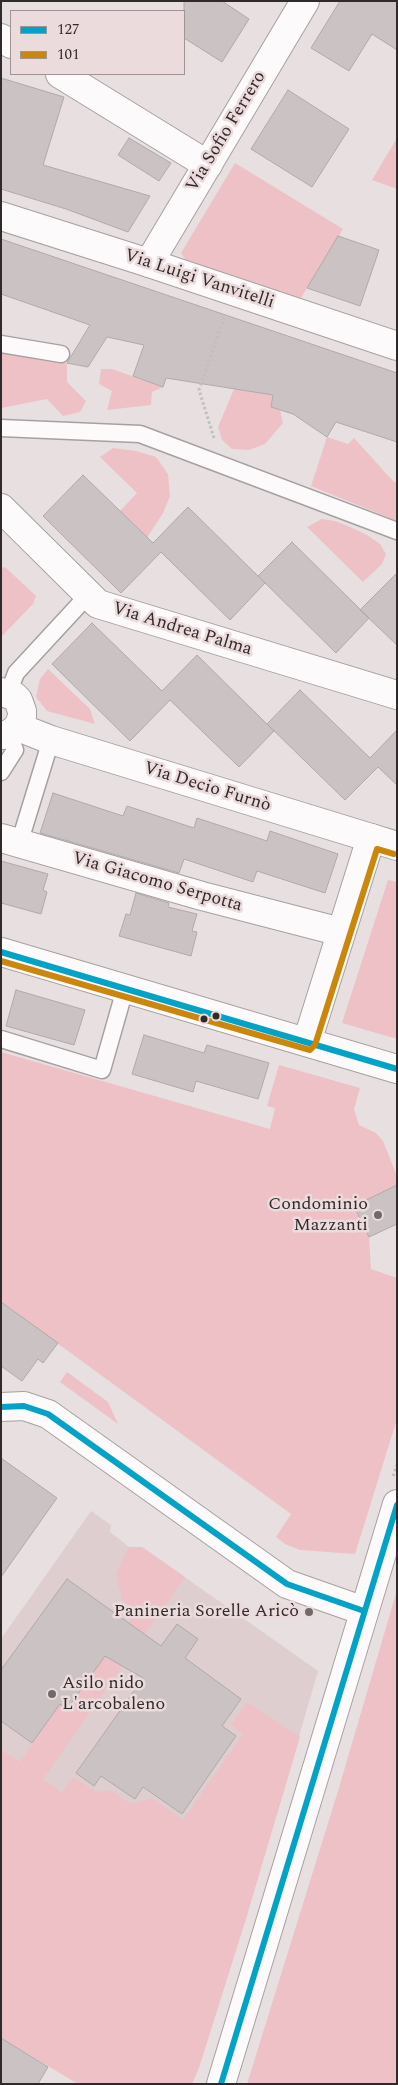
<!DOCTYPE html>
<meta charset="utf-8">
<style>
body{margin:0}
#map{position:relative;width:398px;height:2085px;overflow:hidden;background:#e8dfe0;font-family:Spectral,serif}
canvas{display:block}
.frame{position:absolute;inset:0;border:2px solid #312a2b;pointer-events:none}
.legend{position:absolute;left:10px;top:10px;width:175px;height:65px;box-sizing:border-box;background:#ecdbdc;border:1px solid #a19495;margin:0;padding:6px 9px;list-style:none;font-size:15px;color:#312a2b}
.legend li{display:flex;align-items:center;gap:10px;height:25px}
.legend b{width:25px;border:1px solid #a19495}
</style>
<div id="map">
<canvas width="398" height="2085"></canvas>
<div class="frame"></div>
<ul class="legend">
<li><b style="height:6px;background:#02a3c6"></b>127</li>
<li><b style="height:6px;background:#cc860b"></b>101</li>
</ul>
</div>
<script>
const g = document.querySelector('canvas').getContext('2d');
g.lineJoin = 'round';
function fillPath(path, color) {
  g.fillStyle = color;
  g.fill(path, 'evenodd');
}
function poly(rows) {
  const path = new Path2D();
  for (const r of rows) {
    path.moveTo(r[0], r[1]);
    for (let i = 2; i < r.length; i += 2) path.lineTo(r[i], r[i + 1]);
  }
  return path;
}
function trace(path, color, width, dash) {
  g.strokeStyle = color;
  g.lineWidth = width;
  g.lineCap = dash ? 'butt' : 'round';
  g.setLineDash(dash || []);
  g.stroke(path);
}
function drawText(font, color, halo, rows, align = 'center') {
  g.font = font + ' Spectral,serif';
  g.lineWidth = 5;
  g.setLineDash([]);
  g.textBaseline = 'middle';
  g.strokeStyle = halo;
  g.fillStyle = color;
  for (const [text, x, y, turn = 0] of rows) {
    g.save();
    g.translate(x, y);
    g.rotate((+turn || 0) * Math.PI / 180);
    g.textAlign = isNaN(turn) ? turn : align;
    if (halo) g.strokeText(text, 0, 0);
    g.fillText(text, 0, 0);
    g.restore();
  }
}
const built = poly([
 [91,1511,111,1525,110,1532,129,1547,142,1547,318,1671,245,1922,1,1749,1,1639]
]);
const green = poly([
 [397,138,397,189,372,180],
 [235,163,343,229,298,303,189,265,181,253],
 [1,352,67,363,67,382,86,401,80,412,63,416,47,399,1,408],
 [101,369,112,369,163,387,152,392,151,405,107,410,112,391,99,384],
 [234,389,273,395,271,406,280,410,283,423,265,444,249,450,232,449,222,440,218,427],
 [327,437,348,444,354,438,393,481,397,483,397,521,311,486],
 [113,448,136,451,156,457,168,474,170,496,163,513,147,538,120,511,137,493,100,457],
 [322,519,335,521,348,526,367,535,380,544,386,554,382,564,363,582,307,527],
 [5,567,36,596,33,604,1,637,1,568],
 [48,669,90,709,95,724,47,711,36,697,40,679],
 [388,880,397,882,397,1039,342,1023],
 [1,1052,270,1129,275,1108,267,1106,279,1065,360,1088,354,1109,359,1125,376,1133,383,1141,397,1176,397,1185,354,1206,369,1237,371,1269,397,1278,397,1419,355,1554,300,1550,285,1544,276,1537,291,1514,1,1302],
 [67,1372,108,1402,118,1424,60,1382],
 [129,1547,142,1547,185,1577,43,1779,62,1792,74,1777,96,1792,110,1790,131,1804,152,1798,183,1820,243,1734,231,1725,247,1702,300,1737,245,1922,199,2068,192,2084,78,2084,1,2038,1,1749,20,1762,60,1704,67,1708,138,1610,122,1600,116,1573],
 [397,1590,397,2084,247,2084,338,1791]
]);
const building = poly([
 [184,1,222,1,249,19,222,62,184,38,184,1],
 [340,1,397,1,397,50,372,34,349,71,311,48,340,1],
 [1,78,64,97,43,165,150,196,128,232,66,209,1,189,1,78],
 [288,90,349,129,312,187,251,149,288,90],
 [129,138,171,163,159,181,118,155,129,138],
 [338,236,379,250,360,306,307,288,338,236],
 [1,239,397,373,397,442,336,422,327,437,293,414,271,407,273,395,166,378,163,387,133,376,144,345,107,337,88,367,67,363,90,325,1,294,1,239],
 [83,475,153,543,188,507,265,583,230,620,161,552,121,593,43,516,83,475],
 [292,542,369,618,336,653,258,576,292,542],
 [397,573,397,645,360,610,397,573],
 [92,623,162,691,197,655,274,731,239,767,170,700,130,741,52,664,92,623],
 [300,690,370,758,397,730,397,785,378,767,345,800,267,724,300,690],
 [53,793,123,816,127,806,194,828,197,818,267,841,270,831,338,854,325,893,257,871,253,882,184,859,179,873,40,833,53,793],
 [1,861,48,874,43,890,47,892,41,914,1,903,1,861],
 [136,893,169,903,168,907,197,914,192,931,197,932,191,956,119,936,126,914,130,915,136,893],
 [16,990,85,1010,74,1045,6,1026,16,990],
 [144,1035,204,1053,207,1045,269,1063,258,1099,196,1081,193,1092,132,1074,144,1035],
 [397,1185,397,1224,369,1237,354,1206,397,1185],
 [1,1302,58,1343,43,1363,38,1359,22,1381,1,1366,1,1302],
 [1,1458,57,1498,1,1577,1,1458],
 [67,1579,161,1646,177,1624,198,1639,185,1658,241,1699,222,1726,236,1736,182,1814,143,1787,135,1799,101,1776,94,1786,76,1773,143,1678,105,1656,67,1709,60,1704,32,1743,1,1721,1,1670,67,1579],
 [1,2038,48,2067,38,2084,1,2084,1,2038]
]);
const path = poly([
 [214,438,199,390,224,318],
 [393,1476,397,1465]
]);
const service = poly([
 [1,344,61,354],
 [1,428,140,434,397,531],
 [8,694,16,673,89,594],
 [1,772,15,750,9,734],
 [19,844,51,740],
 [1,1039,102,1070,125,989]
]);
const minor = poly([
 [1,38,11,44],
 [60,74,208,165],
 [149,263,397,346],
 [1,508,98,604,397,695],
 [1,692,14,696,18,700,22,711,22,717,18,727,9,734,3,735],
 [18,727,51,740,371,838],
 [1,838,202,896,341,932],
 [1,1407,24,1406,48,1414,287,1584,364,1611]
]);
const tertiary = poly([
 [1,216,149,263,305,1],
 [1,952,397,1069],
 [307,1042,371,838,397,846],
 [221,2084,397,1504]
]);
const bus1 = poly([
 [1,952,397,1069],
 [1,1407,24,1406,48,1414,287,1584,364,1611],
 [221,2084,397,1505]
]);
const bus2 = poly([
 [1,961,310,1050,315,1045,377,849,394,854]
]);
const markers = [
 [216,1016,4.5,"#312a2b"],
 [204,1019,4.5,"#312a2b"],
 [378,1215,5,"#71696a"],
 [309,1612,5,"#71696a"],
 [52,1694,5,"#71696a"]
];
const streetNames = [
 ["Via Sofio Ferrero",227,132,-59],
 ["Via Luigi Vanvitelli",199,280,18],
 ["Via Andrea Palma",182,630,17],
 ["Via Decio Furnò",207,788,17],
 ["Via Giacomo Serpotta",157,883,16]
];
const poiNames = [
 ["Condominio",368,1205],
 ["Mazzanti",368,1226],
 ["Panineria Sorelle Aricò",299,1612],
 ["Asilo nido",62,1684,"left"],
 ["L'arcobaleno",62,1705,"left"]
];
fillPath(built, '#dfcecf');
fillPath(green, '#eec1c6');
fillPath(building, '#cac2c3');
trace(building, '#b0a9aa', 1);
trace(service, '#a7a0a1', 19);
trace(minor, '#a7a0a1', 30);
trace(tertiary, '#a7a0a1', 30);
trace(path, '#c2bfbf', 3, [2.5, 2.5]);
trace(service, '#fcfafa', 16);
trace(minor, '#fcfafa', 28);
trace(tertiary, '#fcfafa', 28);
trace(bus1, '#02a3c6', 6);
trace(bus2, '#cc860b', 6);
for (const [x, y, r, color] of markers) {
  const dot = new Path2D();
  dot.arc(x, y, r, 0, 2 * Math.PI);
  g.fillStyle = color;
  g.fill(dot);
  trace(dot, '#ecdbdc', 2);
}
drawText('18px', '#312a2b', '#ecdbdc', streetNames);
drawText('18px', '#312a2b', '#ecdbdc', poiNames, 'right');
</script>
